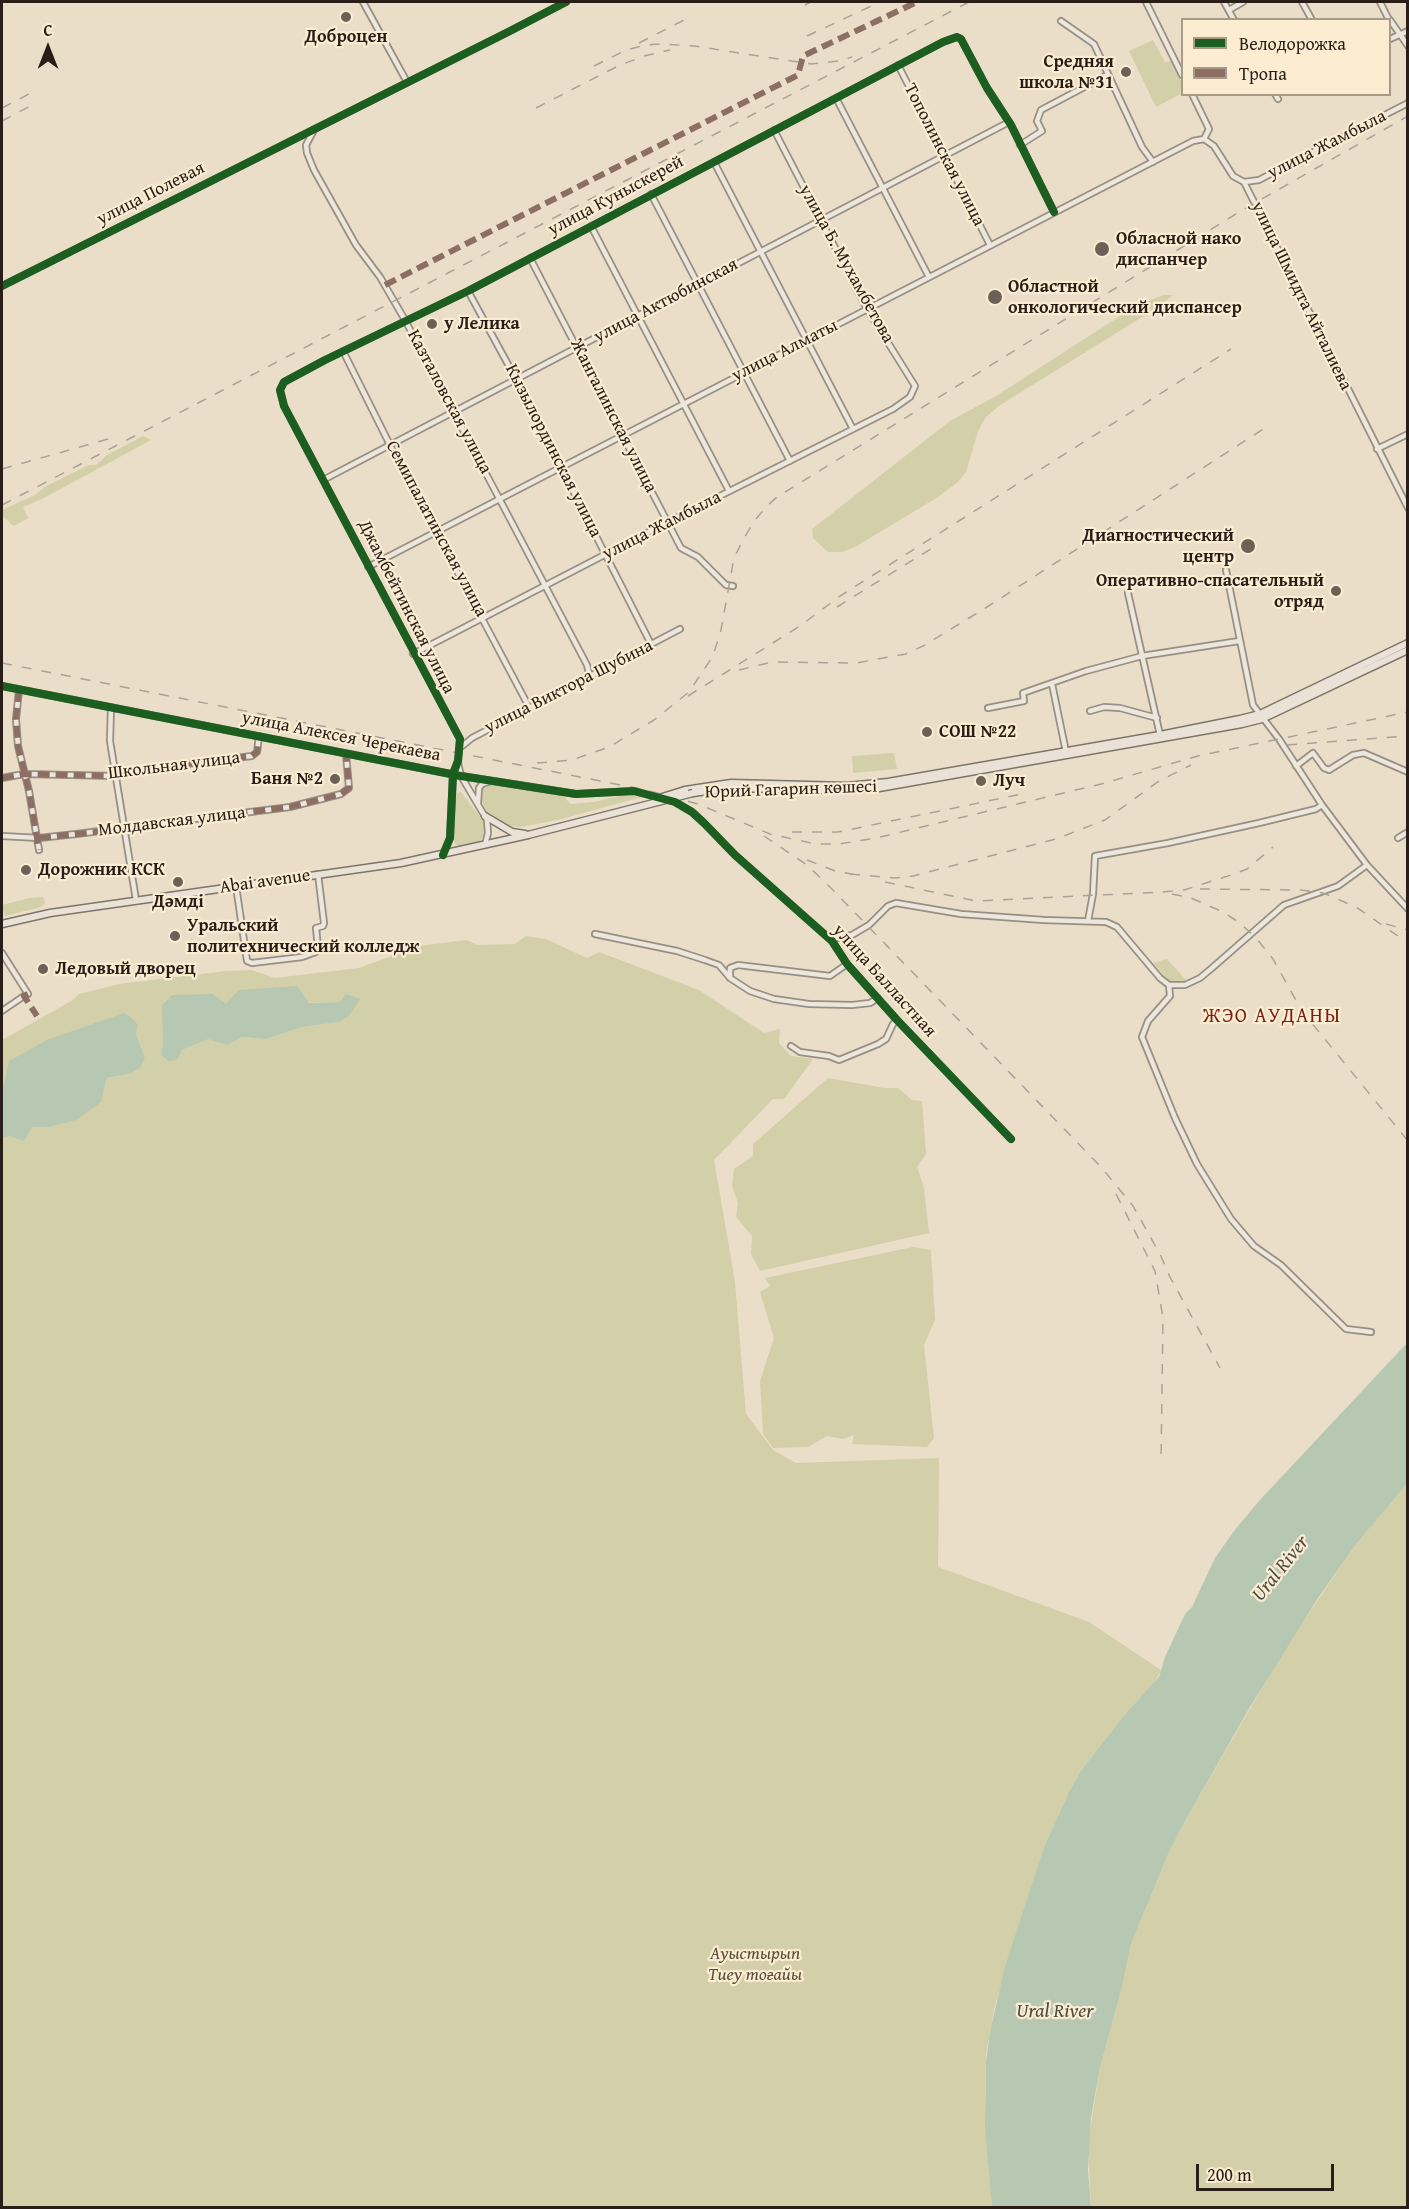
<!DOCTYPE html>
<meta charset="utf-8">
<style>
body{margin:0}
#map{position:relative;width:1409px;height:2209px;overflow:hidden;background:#eadec8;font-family:"Gentium Book Plus",serif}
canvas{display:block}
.frame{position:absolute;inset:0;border:3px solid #281e17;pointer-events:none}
.legend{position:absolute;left:1181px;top:18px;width:210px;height:78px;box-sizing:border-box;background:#fbecd2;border:2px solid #a79a87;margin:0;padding:8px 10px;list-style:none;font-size:18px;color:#281e17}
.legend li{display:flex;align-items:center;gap:12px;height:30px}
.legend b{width:30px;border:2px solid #a79a87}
.north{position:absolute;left:18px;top:18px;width:60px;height:60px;-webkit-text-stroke:4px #fbecd2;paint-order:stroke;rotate:0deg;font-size:16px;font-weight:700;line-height:24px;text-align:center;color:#281e17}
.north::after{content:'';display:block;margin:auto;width:21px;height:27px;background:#281e17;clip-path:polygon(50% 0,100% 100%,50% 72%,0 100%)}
.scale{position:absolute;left:1196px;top:2164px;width:138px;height:27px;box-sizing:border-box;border:3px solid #281e17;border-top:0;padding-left:8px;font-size:18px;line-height:21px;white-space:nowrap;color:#281e17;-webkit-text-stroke:4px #fbecd2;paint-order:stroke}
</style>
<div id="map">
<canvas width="1409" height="2209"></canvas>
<div class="frame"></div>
<ul class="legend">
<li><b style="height:8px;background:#1b5e20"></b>Велодорожка</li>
<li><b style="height:8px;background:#8d6e63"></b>Тропа</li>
</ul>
<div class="north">С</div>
<div class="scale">200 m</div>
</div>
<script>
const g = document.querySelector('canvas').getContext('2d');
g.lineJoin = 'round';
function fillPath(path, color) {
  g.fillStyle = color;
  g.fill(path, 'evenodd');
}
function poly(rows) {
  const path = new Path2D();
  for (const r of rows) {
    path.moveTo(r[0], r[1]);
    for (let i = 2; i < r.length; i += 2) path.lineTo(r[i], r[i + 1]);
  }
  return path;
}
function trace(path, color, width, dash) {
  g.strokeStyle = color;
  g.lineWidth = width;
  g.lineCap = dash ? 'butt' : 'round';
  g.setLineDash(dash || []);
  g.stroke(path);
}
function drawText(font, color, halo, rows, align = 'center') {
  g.font = font + ' "Gentium Book Plus",serif';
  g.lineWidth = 4.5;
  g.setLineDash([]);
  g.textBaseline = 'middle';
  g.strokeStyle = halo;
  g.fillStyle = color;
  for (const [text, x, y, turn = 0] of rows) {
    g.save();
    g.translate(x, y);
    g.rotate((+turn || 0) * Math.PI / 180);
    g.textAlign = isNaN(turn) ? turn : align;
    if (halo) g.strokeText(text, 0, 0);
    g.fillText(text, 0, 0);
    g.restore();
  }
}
const green = poly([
 [1153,40,1165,62,1171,61,1182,83,1182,93,1156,107,1129,51],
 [1163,295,1173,295,1157,308,1000,405,986,417,978,431,966,472,958,482,938,497,855,547,842,552,828,552,813,538,812,529,950,421,996,396,1134,307],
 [143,436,151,440,42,499,23,507,28,518,14,526,2,516,2,510,35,495,46,486,89,465,96,465,107,455],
 [894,753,897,769,853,773,852,756],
 [491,784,564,796,570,804,594,802,627,794,642,797,558,820,520,827,509,826,487,812,482,802,482,789],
 [461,792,483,821,484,827,483,837,479,842,461,847,456,845,454,841,455,797,457,793],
 [43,897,45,903,41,907,5,916,2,905,29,898],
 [526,936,546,939,587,958,599,952,699,990,764,1033,780,1029,779,1043,791,1056,813,1059,784,1099,773,1099,714,1160,735,1282,746,1414,773,1450,796,1463,939,1458,938,1567,1089,1622,1161,1670,1155,1683,1121,1719,1080,1772,1069,1792,1044,1847,1025,1905,995,2005,986,2054,985,2100,992,2207,2,2207,2,1139,32,1127,49,1127,101,1102,107,1078,129,1074,145,1058,136,1034,3,1091,2,1090,2,1040,73,1000,79,994,119,984,226,971,251,970,275,978,359,968,419,946,466,940,477,945,515,944],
 [340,1002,338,1022,303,1027,266,1039,242,1037,228,1045,208,1038,182,1050,161,1054,163,1042,226,1004],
 [1167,959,1187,981,1170,982,1153,963],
 [828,1078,884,1088,898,1088,912,1100,922,1101,926,1154,917,1167,924,1188,929,1233,760,1271,751,1254,752,1236,736,1217,738,1203,732,1186,734,1169,753,1156,753,1144],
 [913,1247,931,1250,935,1320,924,1345,934,1438,927,1447,852,1444,854,1435,843,1439,827,1436,808,1447,773,1448,763,1434,760,1381,774,1338,760,1292,770,1286,765,1278],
 [1407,1484,1407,2207,1091,2208,1088,2143,1100,2068,1122,1987,1131,1944,1169,1852,1185,1821,1287,1645,1357,1543]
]);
const water = poly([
 [297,986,309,1003,340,1002,346,994,360,999,349,1016,338,1022,303,1027,266,1039,242,1037,228,1045,208,1039,182,1050,177,1060,168,1061,161,1054,163,1042,162,1005,172,995,213,994,226,1004,239,990],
 [124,1013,132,1018,138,1025,136,1034,145,1058,140,1068,129,1074,107,1078,101,1102,76,1120,49,1127,32,1127,24,1141,9,1136,2,1139,2,1090,3,1090,9,1061,47,1040],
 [1407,1343,1407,1484,1357,1543,1318,1598,1250,1707,1185,1821,1169,1852,1131,1944,1122,1987,1100,2068,1091,2117,1088,2170,1091,2207,992,2207,985,2127,986,2062,990,2032,1004,1970,1025,1905,1044,1847,1069,1792,1080,1772,1121,1719,1159,1677,1165,1657,1185,1614,1192,1607,1215,1558,1234,1531,1259,1501]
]);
const minor = poly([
 [363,2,407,82],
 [1146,2,1182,75],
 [1224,2,1234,20],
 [1302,2,1312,20],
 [1380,2,1389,20],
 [1229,10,1243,2],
 [1390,20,1408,46],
 [1061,21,1094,44,1142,147,1153,162],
 [1390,39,1408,31],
 [898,65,990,245],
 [1192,94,1209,129,1204,139],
 [1275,94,1278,99],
 [836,98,929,277],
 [314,130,306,145,307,153,314,170,356,245,380,277,405,320,587,665,589,673,586,679],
 [1204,139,1214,146,1233,176,1244,182,1408,508],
 [1020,145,1042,131,1037,121,1041,110,1107,75],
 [714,162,853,429],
 [1244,182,1259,180,1408,103],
 [651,194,790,461],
 [591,226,729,491],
 [530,258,681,548,698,557,726,585,733,586],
 [2,286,510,31,566,2],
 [468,291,516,379,651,644],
 [343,351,390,445,529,707],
 [1377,449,1408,434],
 [323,480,1009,122],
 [368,567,1193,141,1204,139],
 [1226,570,1253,705,1279,739,1322,805,1367,865,1408,909],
 [1128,593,1160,735],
 [413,654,668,522,893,409,910,397,915,386,867,309,774,130],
 [1052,684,1066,752],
 [2,686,461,776,576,794,634,791,675,802,692,812,704,823,735,855,832,941,847,964,897,1020,1011,1139],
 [19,690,16,719,18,746,29,791,39,850],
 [111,707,110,741,136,900],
 [988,708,1024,701,1023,693,1086,671,1142,656,1239,641],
 [1090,711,1104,707,1120,708,1157,718],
 [461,747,472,738,680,629],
 [458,763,461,776,487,820,488,833,485,845],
 [1296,766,1313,753,1324,768,1329,770,1353,755,1364,753,1408,772],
 [2,778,24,774,115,776,186,764,252,756,257,752,259,736],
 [478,803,479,788,482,784,491,781],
 [2,836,39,838,76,834,290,807,341,794,349,788,346,754],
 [1398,838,1408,832],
 [443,855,450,838,453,774,458,761,460,739,284,406,280,390,284,382,325,360,468,291,943,42,957,37,961,39,987,88,1011,125,1054,212],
 [236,886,247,961,252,963,302,957,316,952,318,948,316,928,323,926,324,923,318,874],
 [1088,921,1093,894,1095,856,1168,843,1259,823,1316,809,1322,805],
 [595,934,677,951,705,960,719,965,730,978,750,991,774,999,809,1004,852,1005,870,1003,878,998],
 [827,935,837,938,852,935,869,925,888,906,896,903,961,914,1044,920,1106,922,1117,927,1160,978,1169,985,1185,985,1200,978,1212,968,1284,905,1338,886,1367,865],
 [2,953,28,994],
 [730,978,730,968,738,965,830,976,847,964],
 [1169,985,1170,996,1148,1021,1142,1037,1175,1118,1197,1164,1231,1219,1254,1246,1281,1265,1346,1329,1371,1332],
 [2,1011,24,996],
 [791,1046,800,1052,829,1056,839,1060,878,1044,886,1039,893,1024,897,1020]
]);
const major = poly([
 [685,790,731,783,847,786,888,782,1160,735,1240,719,1260,714,1408,643],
 [693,793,729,788,830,790,879,788,1242,724,1262,719,1408,650],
 [485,816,512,832,525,834],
 [2,924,50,913,401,863,528,835]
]);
const rail = poly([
 [805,5,811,2],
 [807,36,880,2],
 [639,43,690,17],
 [594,66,626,50,646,45,661,44,694,46,811,64,839,61,852,57],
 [2,108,29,94],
 [536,108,618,66,644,56,670,50],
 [2,121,34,104],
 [2,469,108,439],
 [2,505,969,2],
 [837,607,937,545],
 [2,663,646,790,698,804,770,834,816,844,839,844,876,838,1101,784,1198,756,1408,712],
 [739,670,772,662,856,663,906,654,925,645,987,607,1268,426],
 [688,696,800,626,840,596,1231,349],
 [1287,745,1408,736],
 [537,763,572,760,609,747,654,720,689,692,713,656,721,630,734,558,743,540,755,520,766,507,777,497,1239,212,1408,116],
 [792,832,838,832,1022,794],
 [764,836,807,865,829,886,1101,1167,1133,1206,1160,1254,1170,1277,1220,1368],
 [807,860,835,871,858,875],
 [850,874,895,878,913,876,1056,839,1105,820,1159,781,1191,765],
 [885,882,976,901,1162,892,1184,890,1234,874,1247,869,1273,847],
 [1200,889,1301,890,1323,893,1356,907,1408,943],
 [1172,894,1191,898,1223,912,1240,923,1257,939,1273,959,1302,1011,1408,1141],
 [1386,924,1408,930],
 [1116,1194,1155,1271,1163,1318,1161,1463]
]);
const majorBridge = poly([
 [659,798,685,790],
 [528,835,693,793]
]);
const quiet = poly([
 [385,285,798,75,803,56,917,2],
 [19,690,16,719,18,746,29,791,39,850],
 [2,778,24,774,115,776,186,764,252,756,257,752,259,736],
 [39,838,124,829,265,810,290,807,341,794,349,788,346,754],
 [28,994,24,996,37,1016]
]);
const cycleway = poly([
 [2,286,510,31,566,2],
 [2,686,461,776,576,794,634,791,675,802,692,812,704,823,735,855,832,941,847,964,897,1020,1011,1139],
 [443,855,450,838,453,774,458,761,460,739,284,406,280,390,284,382,325,360,468,291,943,42,957,37,961,39,987,88,1011,125,1054,212]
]);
const markers = [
 [346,17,6,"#6c6155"],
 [1126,72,6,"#6c6155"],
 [1102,249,8,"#6c6155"],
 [995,297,8,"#6c6155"],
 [432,324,6,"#6c6155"],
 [1248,546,8,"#6c6155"],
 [1336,591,6,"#6c6155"],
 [927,732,6,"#6c6155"],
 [335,779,6,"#6c6155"],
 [981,781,6,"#6c6155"],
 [26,870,6,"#6c6155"],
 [178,882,6,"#6c6155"],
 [175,936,6,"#6c6155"],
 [43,969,6,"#6c6155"]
];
const poiNames = [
 ["Доброцен",346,37,"center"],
 ["Средняя",1114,62,"right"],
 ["школа №31",1114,83,"right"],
 ["Обласной нако",1116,239],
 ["диспанчер",1116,260],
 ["Областной",1008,287],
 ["онкологический диспансер",1008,308],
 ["у Лелика",444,324],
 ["Диагностический",1234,536,"right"],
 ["центр",1234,557,"right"],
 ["Оперативно-спасательный",1324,581,"right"],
 ["отряд",1324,602,"right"],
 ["СОШ №22",939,732],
 ["Баня №2",323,779,"right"],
 ["Луч",993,781],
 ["Дорожник КСК",38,870],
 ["Дəмді",178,902,"center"],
 ["Уральский",187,926],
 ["политехнический колледж",187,947],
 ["Ледовый дворец",55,969]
];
const streetNames = [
 ["улица Жамбыла",1327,145,-27],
 ["Тополинская улица",944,155,63],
 ["улица Полевая",151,194,-27],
 ["улица Куныскерей",616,196,-28],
 ["улица Б. Мухамбетова",846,264,61],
 ["улица Шмидта Айталиева",1301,296,64],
 ["улица Актюбинская",666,301,-28],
 ["улица Алматы",785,351,-27],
 ["Казталовская улица",449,402,62],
 ["Жангалинская улица",613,416,63],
 ["Кызылординская улица",553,451,63],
 ["улица Жамбыла",662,526,-27],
 ["Семипалатинская улица",436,529,62],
 ["Джамбейтинская улица",406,607,63],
 ["улица Виктора Шубина",569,687,-27],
 ["улица Алексея Черекаева",341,737,11],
 ["Школьная улица",174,766,-7],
 ["Юрий Гагарин көшесі",791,790,-2],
 ["Молдавская улица",172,822,-7],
 ["Abai avenue",265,882,-8],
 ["улица Балластная",884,981,48]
];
const parkNames = [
 ["Ауыстырып",755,1954],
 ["Тиеу тоғайы",755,1975]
];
const neighbourhoodNames = [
 ["ЖЭО АУДАНЫ",1272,1017]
];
const waterNames = [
 ["Ural River",1281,1569,-51],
 ["Ural River",1055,2012]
];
fillPath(green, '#d3cfa8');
fillPath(water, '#b6c8b2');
trace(minor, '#978f82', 8);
trace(major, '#7c756a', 9);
trace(minor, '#ede6dc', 4.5);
trace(major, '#eae2d6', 6);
trace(rail, '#a9a299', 1.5, [10, 10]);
trace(majorBridge, '#7c756a', 9, []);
trace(majorBridge, '#eae2d6', 6);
trace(quiet, '#8d6e63', 6, [12, 6]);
trace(cycleway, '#1b5e20', 8);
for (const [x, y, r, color] of markers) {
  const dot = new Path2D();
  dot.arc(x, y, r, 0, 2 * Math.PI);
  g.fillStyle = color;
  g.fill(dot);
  trace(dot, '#fbecd2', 2);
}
drawText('bold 18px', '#281e17', '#fbecd2', poiNames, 'left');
drawText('18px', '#281e17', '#fbecd2', streetNames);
drawText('italic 18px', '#564f3a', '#fbecd2', parkNames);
g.letterSpacing = '1.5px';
drawText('20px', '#7a1f14', '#fbecd2', neighbourhoodNames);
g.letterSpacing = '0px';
drawText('italic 20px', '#4c4e43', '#fbecd2', waterNames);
</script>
